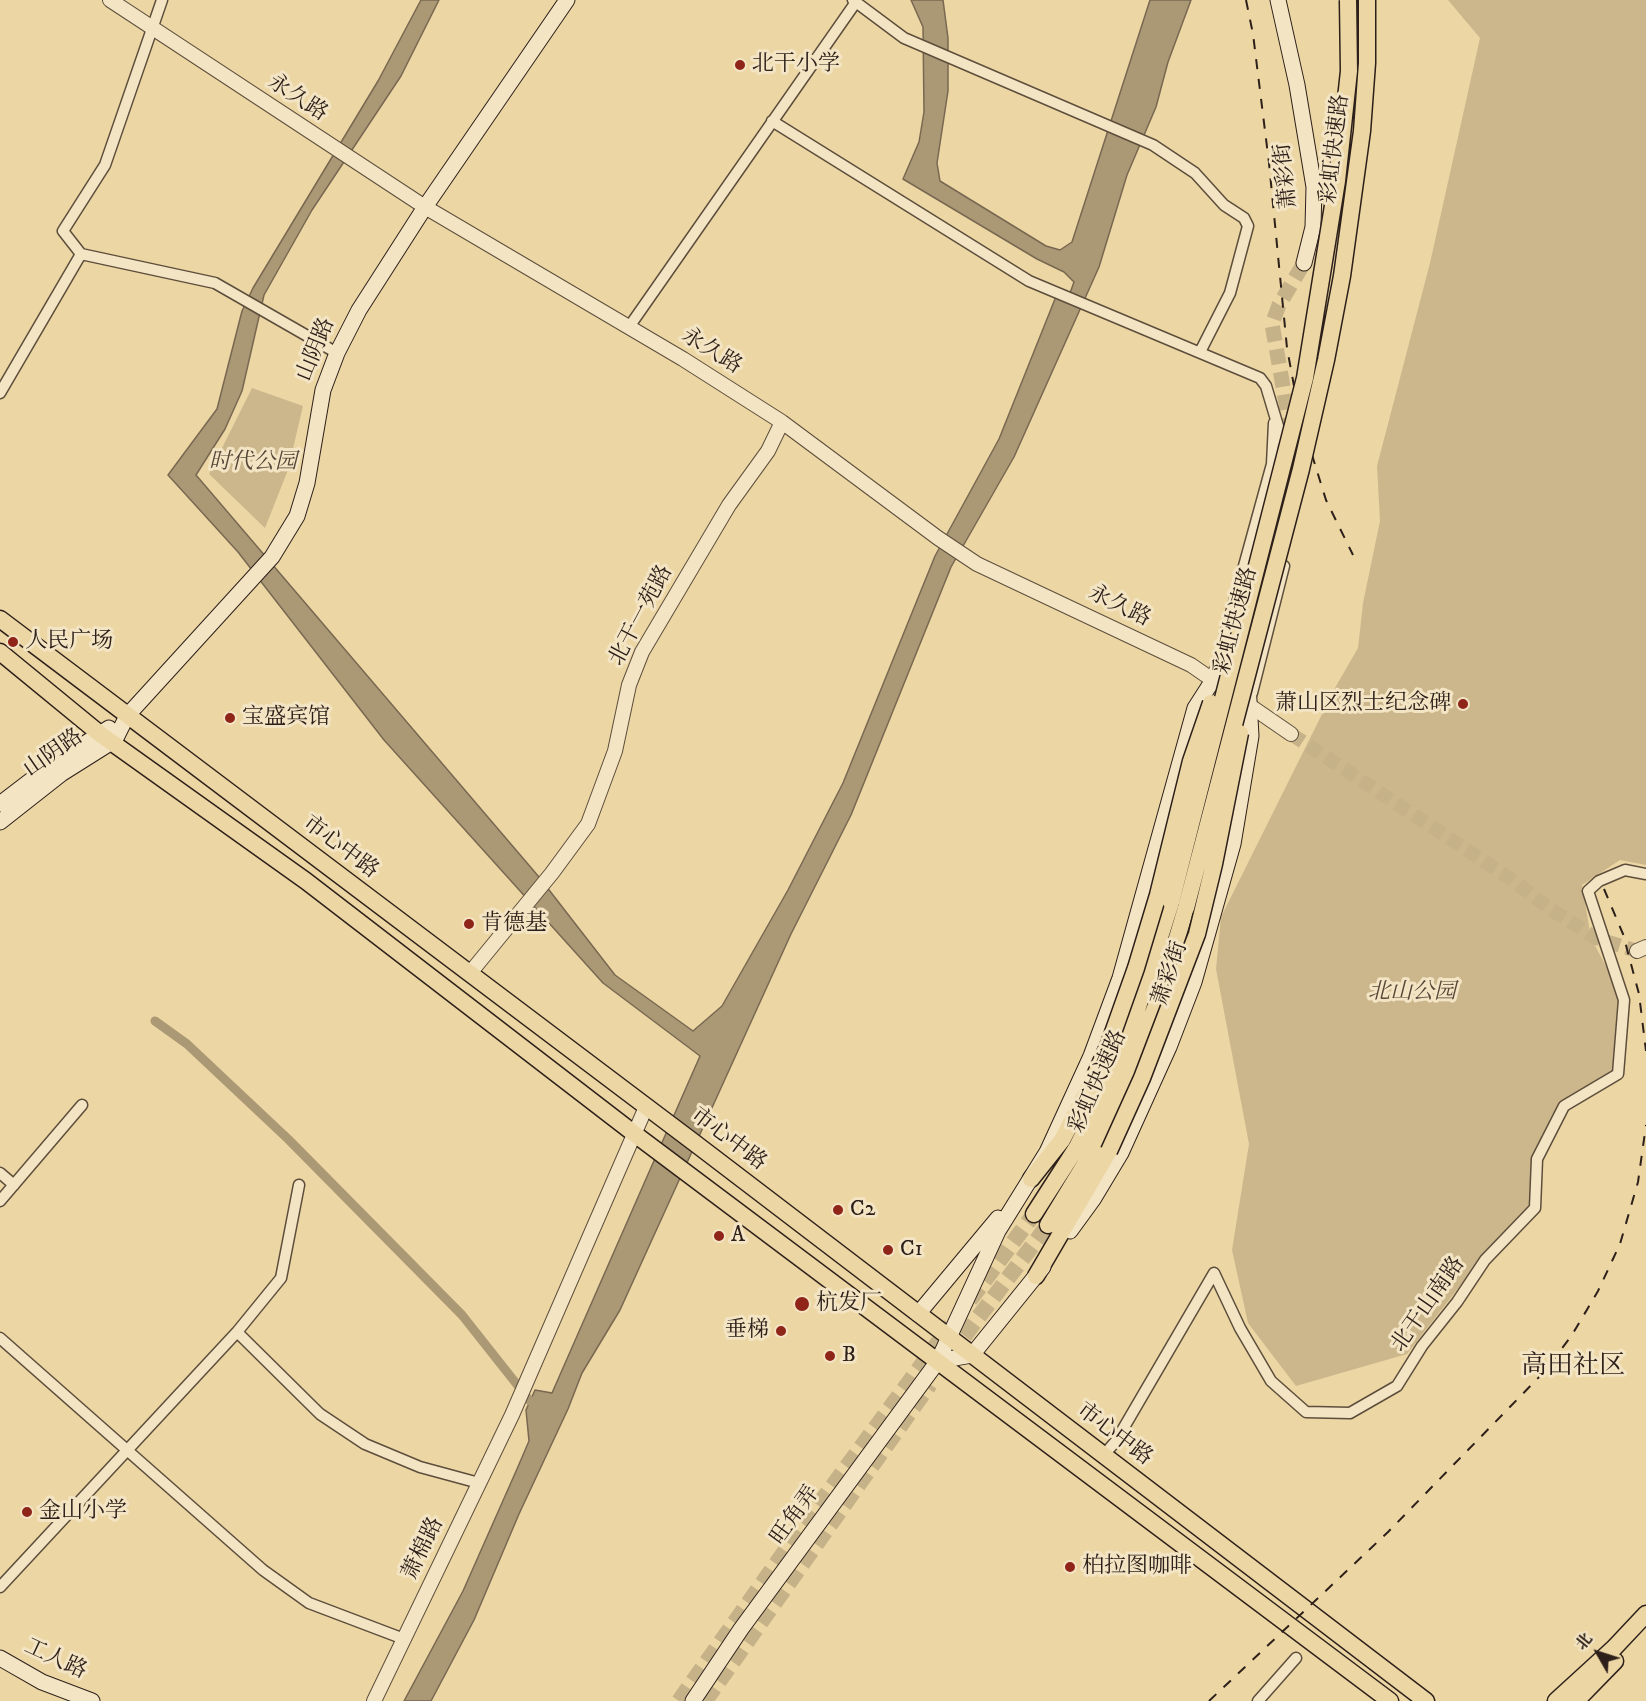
<!DOCTYPE html>
<meta charset="utf-8">
<style>
body{margin:0}
#map{position:relative;width:1646px;height:1701px;overflow:hidden;background:#ecd6a4;font-family:"IM FELL DW Pica","Noto Serif SC",serif}
canvas{display:block}
.north{position:absolute;left:1568px;top:1623px;width:60px;height:60px;-webkit-text-stroke:4px #f3e4c4;paint-order:stroke;rotate:309deg;font-size:16px;font-weight:700;line-height:24px;text-align:center;color:#2d201a}
.north::after{content:'';display:block;margin:auto;width:21px;height:27px;background:#2d201a;clip-path:polygon(50% 0,100% 100%,50% 72%,0 100%)}
</style>
<div id="map">
<canvas width="1646" height="1701"></canvas>
<div class="north">北</div>
</div>
<script>
const g = document.querySelector('canvas').getContext('2d');
g.lineJoin = 'round';
function fillPath(path, color) {
  g.fillStyle = color;
  g.fill(path, 'evenodd');
}
function poly(rows) {
  const path = new Path2D();
  for (const r of rows) {
    path.moveTo(r[0], r[1]);
    for (let i = 2; i < r.length; i += 2) path.lineTo(r[i], r[i + 1]);
  }
  return path;
}
function trace(path, color, width, dash) {
  g.strokeStyle = color;
  g.lineWidth = width;
  g.lineCap = dash ? 'butt' : 'round';
  g.setLineDash(dash || []);
  g.stroke(path);
}
function drawText(font, color, halo, rows, align = 'center') {
  g.font = font + ' "IM FELL DW Pica","Noto Serif SC",serif';
  g.lineWidth = 6;
  g.setLineDash([]);
  g.textBaseline = 'middle';
  g.strokeStyle = halo;
  g.fillStyle = color;
  for (const [text, x, y, turn = 0] of rows) {
    g.save();
    g.translate(x, y);
    g.rotate((+turn || 0) * Math.PI / 180);
    g.textAlign = isNaN(turn) ? turn : align;
    if (halo) g.strokeText(text, 0, 0);
    g.fillText(text, 0, 0);
    g.restore();
  }
}
const green = poly([
 [1448,0,1646,0,1646,865,1620,860,1582,885,1591,938,1624,1000,1618,1074,1564,1106,1537,1159,1535,1208,1463,1282,1407,1354,1296,1386,1248,1323,1232,1250,1249,1144,1216,969,1221,917,1336,686,1358,648,1363,603,1380,521,1377,466,1430,263,1480,38],
 [252,388,303,406,288,470,265,528,209,474]
]);
const water = poly([
 [421,0,439,0,401,76,312,210,264,295,242,391,225,429,196,475,539,877,615,975,693,1031,722,1006,788,890,843,783,935,556,999,439,1057,294,1070,293,1074,282,1064,272,1037,259,903,179,919,142,924,112,923,27,911,0,943,0,948,38,948,91,937,163,940,181,1046,246,1060,250,1072,242,1150,0,1191,0,1168,62,1156,107,1127,175,1099,267,1014,457,951,567,851,815,791,934,620,1310,582,1373,568,1409,519,1514,474,1620,431,1701,404,1701,463,1591,517,1469,529,1441,526,1410,535,1390,552,1393,700,1056,603,983,384,740,238,552,168,475,217,409,242,311,253,288,378,81,421,0]
]);
const canal = poly([
 [155,1021,187,1044,288,1139,462,1315,530,1401]
]);
const tertiaryTunnel = poly([
 [1291,734,1514,881,1549,908,1596,938,1637,951]
]);
const secondaryTunnel = poly([
 [1291,432,1272,324,1279,305,1304,263]
]);
const trunkTunnel = poly([
 [970,1300,1034,1214],
 [950,1355,1048,1225],
 [679,1701,795,1537,951,1325],
 [705,1701,930,1384]
]);
const minor = poly([
 [853,0,904,38,1153,145,1195,173,1224,205,1244,218,1248,226,1230,293,1200,352],
 [772,121,1029,281,1260,378,1266,386,1295,483],
 [81,254,63,231,105,165,162,0],
 [629,327,856,2],
 [0,393,81,254,215,283,337,353],
 [1225,635,1272,464,1274,423],
 [1252,693,1284,566],
 [0,1173,14,1185],
 [0,1201,82,1105],
 [237,1332,320,1414,365,1444,420,1467,479,1483],
 [0,1338,263,1570,309,1603,404,1639],
 [1103,1456,1116,1441,1214,1273,1240,1328,1271,1381,1306,1412,1350,1413,1397,1386,1422,1346,1457,1302,1485,1260,1535,1208,1537,1159,1564,1106,1618,1074,1624,1000,1588,891,1599,881,1625,870,1646,874],
 [0,1587,237,1332,281,1278,299,1185],
 [1258,1701,1296,1658]
]);
const tertiary = poly([
 [110,0,425,207,683,359,782,422,938,538,977,564,1191,665,1220,685],
 [1243,701,1291,734],
 [1637,951,1646,947],
 [470,973,552,873,588,824,615,751,629,685,642,652,729,505,768,451,782,422],
 [374,1701,512,1415,646,1107]
]);
const secondary = poly([
 [1278,0,1297,85,1314,187,1313,227,1304,263],
 [0,804,47,768,109,728],
 [0,822,61,774,115,740,127,716,272,557,297,516,307,483,323,390,337,353,359,310,425,207,567,0],
 [1070,1231,1094,1198,1121,1153,1169,1047,1194,982,1233,844,1251,736,1248,683],
 [918,1314,998,1218],
 [938,1361,972,1355,1043,1267],
 [0,1658,42,1682,92,1701],
 [693,1701,741,1629,938,1361,998,1231,1047,1152,1091,1056,1120,978,1195,708,1213,680,1235,627]
]);
const primary = poly([
 [0,619,696,1144,1426,1701],
 [0,652,100,734,306,881,636,1135,1390,1701],
 [1556,1701,1614,1648,1646,1614],
 [1576,1701,1615,1661]
]);
const trunk = poly([
 [1031,1179,1062,1140,1093,1080],
 [1034,1214,1077,1147,1110,1080,1137,1010,1171,902],
 [1048,1225,1087,1161,1124,1086,1159,998,1186,908],
 [1036,1276,1109,1151]
]);
const rail = poly([
 [1246,0,1253,34,1269,163,1287,348,1299,413,1326,500,1353,555],
 [1604,889,1623,934,1639,994,1646,1051],
 [1209,1701,1388,1532,1544,1372,1572,1335,1598,1291,1620,1244,1638,1182,1646,1125]
]);
const trunkBridge = poly([
 [1171,902,1305,378,1337,181,1349,71,1348,0],
 [1186,908,1301,469,1326,360,1342,276,1362,131,1367,63,1367,0],
 [1093,1080,1109,1044,1136,968,1158,895,1191,761,1211,703],
 [1109,1151,1142,1078,1197,934,1214,864,1240,733]
]);
const markers = [
 [740,65,6,"#8f2418"],
 [13,642,6,"#8f2418"],
 [1463,704,6,"#8f2418"],
 [230,718,6,"#8f2418"],
 [469,924,6,"#8f2418"],
 [838,1210,6,"#8f2418"],
 [719,1236,6,"#8f2418"],
 [888,1250,6,"#8f2418"],
 [802,1304,8,"#8f2418"],
 [781,1331,6,"#8f2418"],
 [830,1356,6,"#8f2418"],
 [27,1512,6,"#8f2418"],
 [1070,1567,6,"#8f2418"]
];
const poiNames = [
 ["北干小学",752,65],
 ["人民广场",25,642],
 ["萧山区烈士纪念碑",1451,704,"right"],
 ["宝盛宾馆",242,718],
 ["肯德基",481,924],
 ["C2",850,1210],
 ["A",731,1236],
 ["C1",900,1250],
 ["杭发厂",816,1304],
 ["垂梯",769,1331,"right"],
 ["B",842,1356],
 ["金山小学",39,1512],
 ["柏拉图咖啡",1082,1567]
];
const streetNames = [
 ["永久路",297,99,33],
 ["彩虹快速路",1336,149,-83],
 ["萧彩街",1287,176,-96],
 ["山阴路",317,350,-68],
 ["永久路",711,352,32],
 ["永久路",1119,607,26],
 ["北干一苑路",642,616,-62],
 ["彩虹快速路",1237,621,-75],
 ["山阴路",54,754,-35],
 ["市心中路",340,848,37],
 ["萧彩街",1171,974,-71],
 ["彩虹快速路",1099,1082,-66],
 ["市心中路",728,1140,37],
 ["北干山南路",1429,1305,-55],
 ["市心中路",1114,1435,37],
 ["旺角弄",796,1516,-54],
 ["萧棉路",424,1549,-64],
 ["工人路",55,1660,25]
];
const parkNames = [
 ["时代公园",253,463],
 ["北山公园",1412,993]
];
const quarterNames = [
 ["高田社区",1573,1368]
];
fillPath(green, '#ccb78d');
fillPath(water, '#ab9875');
trace(water, '#796851', 1.5);
trace(canal, '#ab9875', 9);
trace(tertiaryTunnel, '#c6b288', 14, [14, 7]);
trace(secondaryTunnel, '#c6b288', 15, [15, 8]);
trace(trunkTunnel, '#c6b288', 16, [16, 8]);
trace(minor, '#5d4e3c', 13);
trace(tertiary, '#5d4e3c', 16);
trace(secondary, '#2d201a', 17);
trace(primary, '#2d201a', 19);
trace(trunk, '#2d201a', 19);
trace(minor, '#f3e4c4', 10);
trace(tertiary, '#f3e4c4', 14);
trace(secondary, '#f3e4c4', 15);
trace(primary, '#ecd6a4', 16);
trace(trunk, '#ecd6a4', 16);
trace(rail, '#2d201a', 2, [10, 10]);
trace(trunkBridge, '#2d201a', 19, []);
trace(trunkBridge, '#ecd6a4', 16);
for (const [x, y, r, color] of markers) {
  const dot = new Path2D();
  dot.arc(x, y, r, 0, 2 * Math.PI);
  g.fillStyle = color;
  g.fill(dot);
  trace(dot, '#f3e4c4', 2);
}
drawText('22px', '#2d201a', '#f3e4c4', poiNames, 'left');
drawText('22px', '#2d201a', '#f3e4c4', streetNames);
drawText('italic 22px', '#554637', '#f3e4c4', parkNames);
drawText('26px', '#2d201a', '#f3e4c4', quarterNames);
</script>
